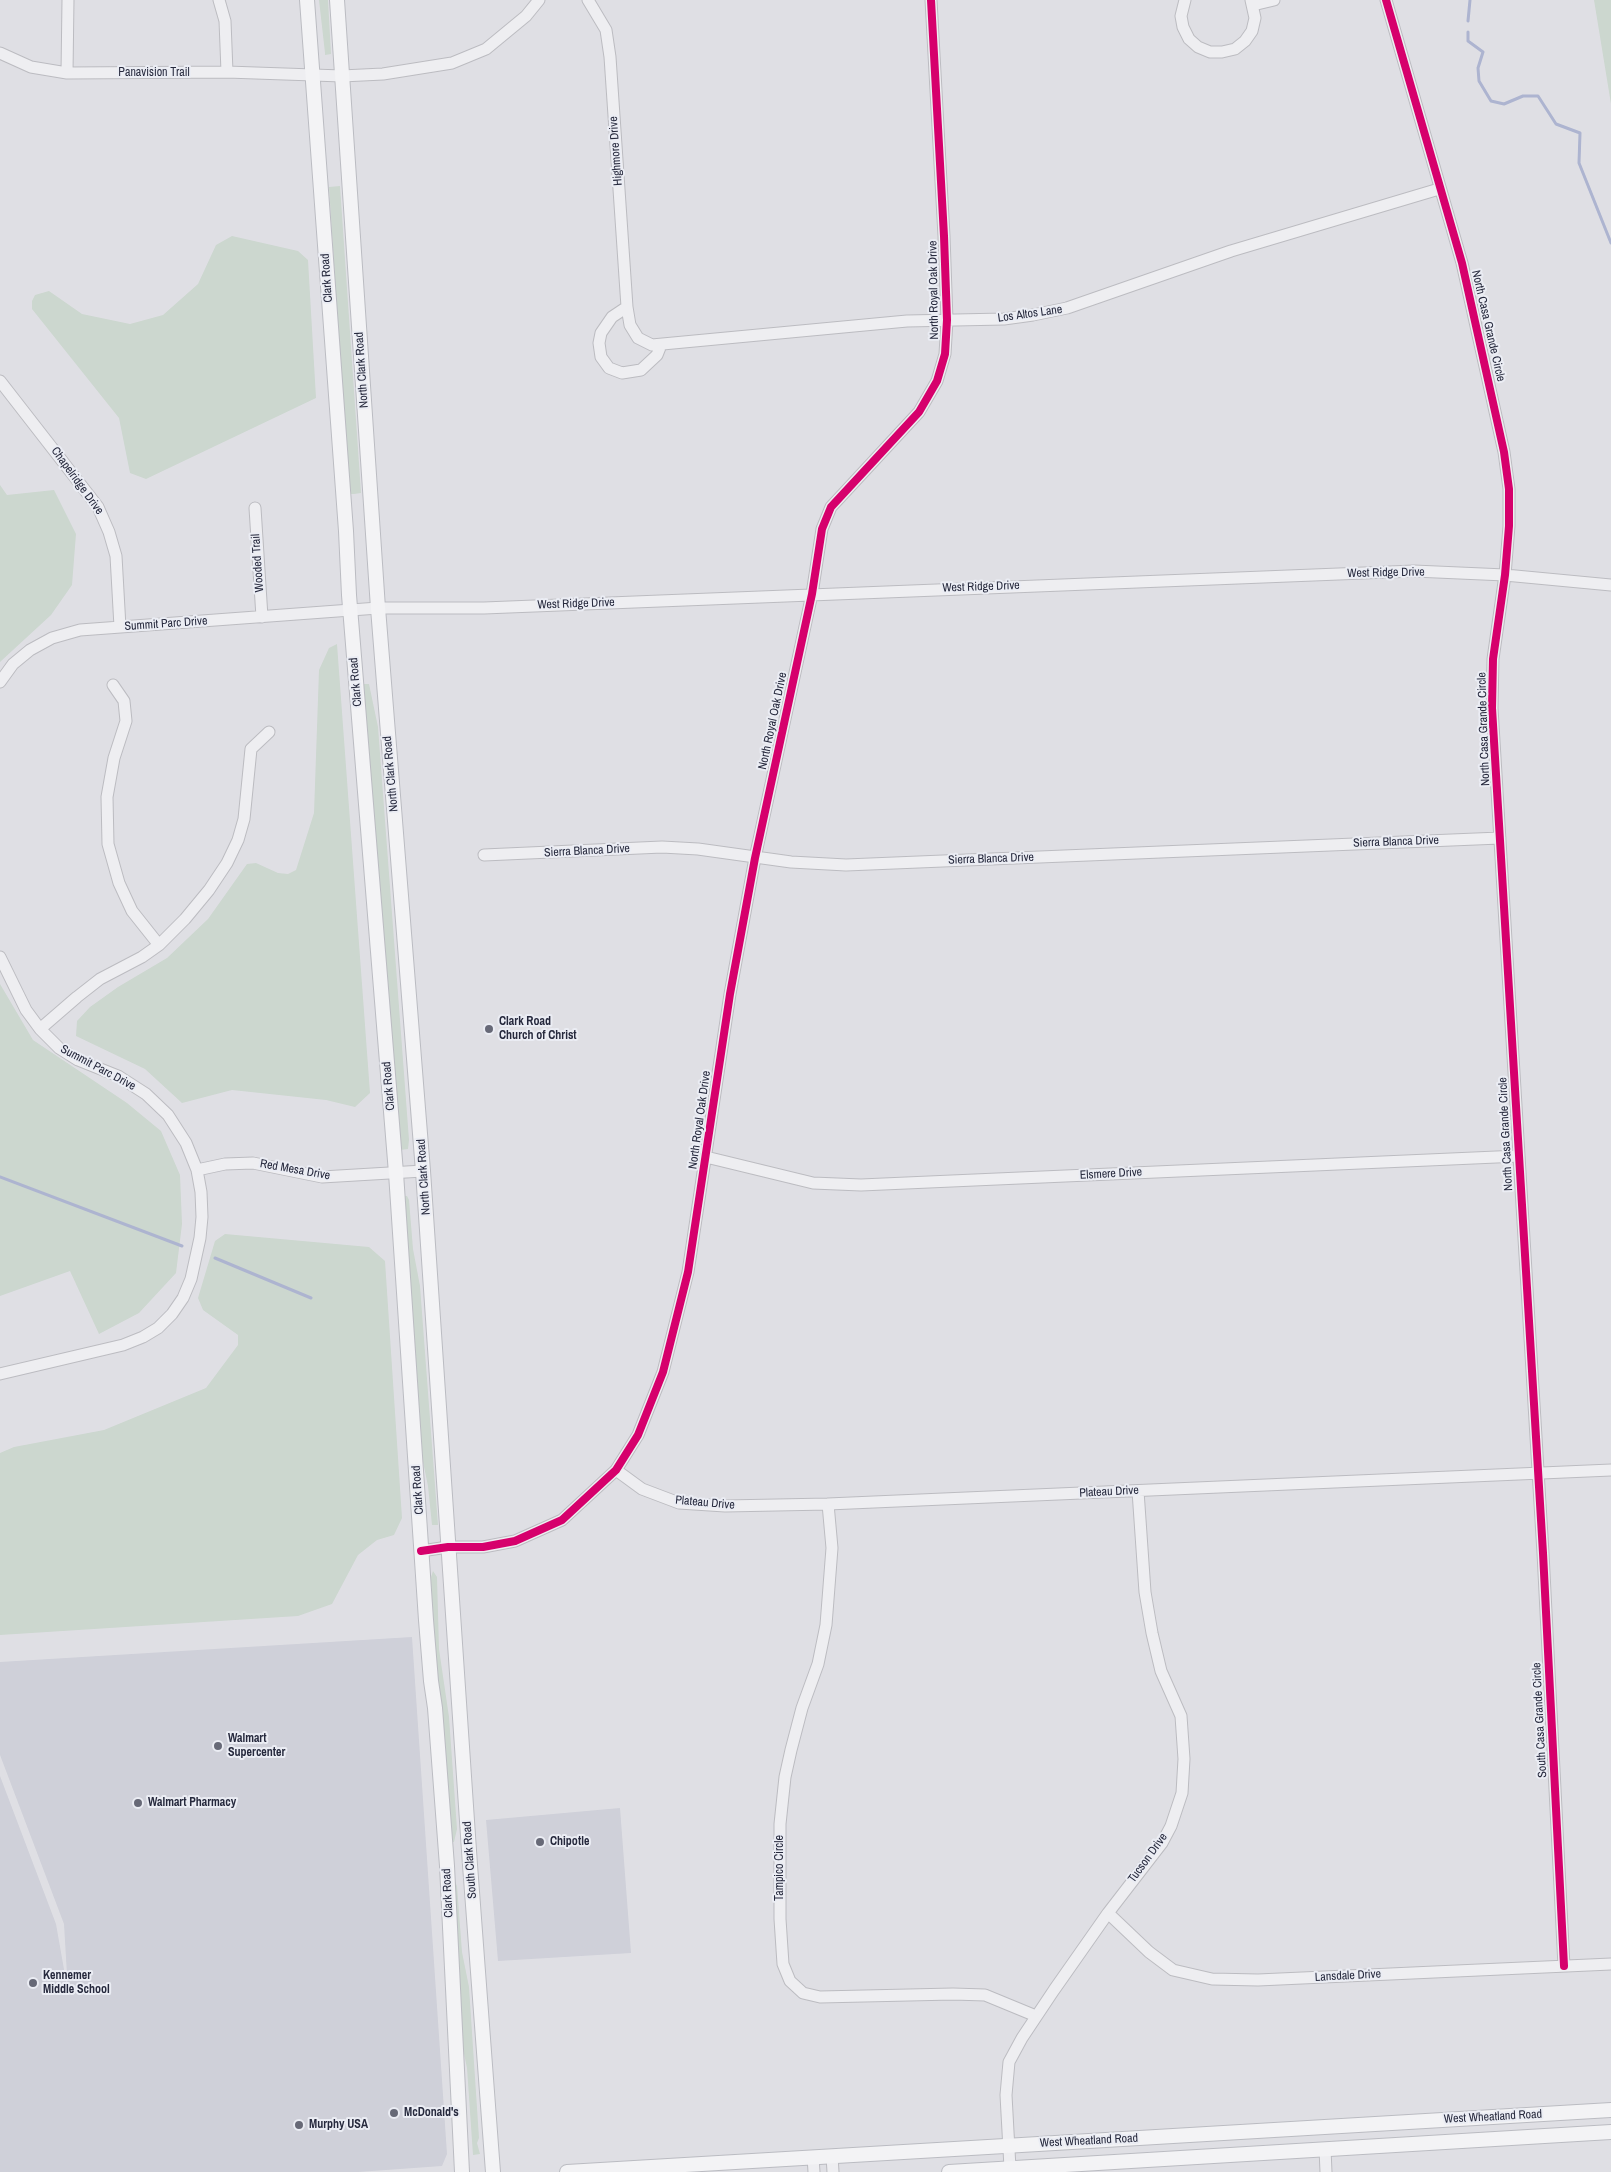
<!DOCTYPE html>
<style>
body{margin:0}
canvas{display:block;background:#dfdfe4}
</style>
<canvas width="1611" height="2172"></canvas>
<script>
const g = document.querySelector('canvas').getContext('2d');
g.lineJoin = 'round';
function fillPath(path, color) {
  g.fillStyle = color;
  g.fill(path, 'evenodd');
}
function poly(rows) {
  const path = new Path2D();
  for (const r of rows) {
    path.moveTo(r[0], r[1]);
    for (let i = 2; i < r.length; i += 2) path.lineTo(r[i], r[i + 1]);
  }
  return path;
}
function trace(path, color, width, dash) {
  g.strokeStyle = color;
  g.lineWidth = width;
  g.lineCap = dash ? 'butt' : 'round';
  g.setLineDash(dash || []);
  g.stroke(path);
}
function drawText(font, color, halo, rows, align = 'center') {
  g.font = font + ' "Archivo Narrow",sans-serif';
  g.lineWidth = 4;
  g.setLineDash([]);
  g.textBaseline = 'middle';
  g.strokeStyle = halo;
  g.fillStyle = color;
  for (const [text, x, y, turn = 0] of rows) {
    g.save();
    g.translate(x, y);
    g.rotate((+turn || 0) * Math.PI / 180);
    g.textAlign = isNaN(turn) ? turn : align;
    if (halo) g.strokeText(text, 0, 0);
    g.fillText(text, 0, 0);
    g.restore();
  }
}
const built = poly([
 [412,1637,447,2154,442,2166,358,2172,0,2172,0,1776,56,1924,68,1992,64,1924,0,1755,0,1662],
 [620,1808,631,1953,498,1961,486,1820]
]);
const green = poly([
 [319,0,328,0,331,54,325,55,325,53],
 [1594,0,1611,0,1611,104],
 [340,186,361,493,354,494,349,494,329,187],
 [232,236,298,251,308,260,316,398,146,479,130,473,119,418,32,309,32,301,35,295,49,291,82,314,130,324,163,315,198,284,216,245],
 [0,485,7,495,54,490,76,534,72,585,51,615,0,662],
 [337,644,370,1093,355,1107,326,1100,232,1090,182,1103,145,1069,76,1036,77,1021,90,1007,118,987,167,958,208,919,247,864,256,863,278,873,288,874,296,870,314,813,319,670,329,648],
 [362,684,369,684,378,727,409,1140,408,1149,400,1150],
 [0,984,33,1040,127,1103,161,1131,180,1175,182,1224,176,1273,139,1313,99,1334,70,1271,0,1296],
 [403,1196,407,1196,409,1200,413,1249,420,1286,438,1525,432,1525,428,1486,422,1457],
 [225,1234,369,1247,385,1261,402,1518,394,1535,377,1540,358,1555,332,1604,298,1616,0,1635,0,1453,14,1447,104,1430,206,1388,238,1345,238,1335,203,1310,198,1298,215,1241],
 [433,1571,437,1577,439,1649,449,1717,457,1829,454,1842,449,1842,433,1666,431,1577],
 [450,1882,455,1882,457,1886,462,1952,469,1987,479,2138,477,2143,480,2154,473,2155,467,2068,460,2035]
]);
const stream = poly([
 [1468,21,1470,0],
 [1468,32,1468,41,1483,52,1478,68,1479,81,1491,101,1504,104,1523,96,1538,96,1556,124,1580,133,1579,163,1611,243],
 [0,1177,182,1246],
 [215,1258,311,1298]
]);
const minor = poly([
 [219,0,225,21,227,72],
 [588,0,606,30,610,57,627,307,630,325,638,338,652,345,907,321,1004,319,1033,315,1067,308,1231,251,1439,189],
 [1185,0,1181,16,1183,27,1189,39,1198,47,1210,52,1222,52,1235,49,1245,41,1252,31,1255,18,1251,0],
 [1386,0,1462,263,1504,452,1509,489,1509,526,1505,575,1493,659,1492,708,1543,1553,1564,1966],
 [1253,5,1274,0],
 [0,53,31,67,67,73,227,72,342,76,383,74,452,63,486,49,526,16,539,0],
 [67,73,68,0],
 [627,307,612,317,601,333,599,343,601,357,609,368,622,373,641,370,657,355,661,345],
 [0,381,98,507,109,532,116,556,120,627],
 [255,508,262,617],
 [0,682,13,664,30,650,52,638,80,630,378,608,484,608,1414,571,1505,575,1611,585],
 [113,685,124,701,126,721,114,758,107,797,108,844,119,883,132,911,159,945],
 [484,855,662,847,698,849,791,862,846,865,1500,838],
 [0,957,26,1010,40,1029,59,1048,78,1060,118,1076,146,1094,168,1115,186,1143,197,1170,201,1192,202,1217,200,1238,191,1279,183,1298,172,1314,158,1328,143,1337,123,1345,0,1374],
 [40,1029,77,997,100,979,142,957,159,945,185,919,209,890,227,863,238,840,244,819,251,749,269,732],
 [706,1157,813,1183,861,1185,1519,1156],
 [197,1170,225,1164,253,1163,322,1177,423,1171],
 [616,1470,642,1489,679,1503,725,1506,828,1504,1611,1470],
 [828,1504,832,1548,826,1625,818,1664,802,1708,791,1750,785,1777,780,1824,780,1919,783,1964,790,1981,803,1993,820,1997,953,1994,985,1995,1036,2016],
 [421,1551,448,1547,483,1547,515,1541,562,1520,616,1470,638,1435,663,1372,688,1272,730,994,755,858,812,594,822,529,831,507,919,412,937,381,945,354,947,320,944,236,931,0],
 [1108,1913,1149,1952,1173,1970,1212,1979,1258,1980,1611,1964],
 [1325,2149,1326,2172],
 [832,2156,833,2172],
 [813,2157,814,2172],
 [1010,2168,1006,2095,1009,2062,1022,2038,1054,1990,1108,1913,1162,1843,1171,1826,1182,1793,1184,1759,1181,1716,1161,1671,1152,1633,1145,1592,1138,1491]
]);
const major = poly([
 [307,0,346,531,349,595,396,1173,426,1620,431,1681,435,1708,447,1866,462,2172],
 [337,0,378,608,423,1171,470,1865,493,2172],
 [567,2172,1611,2110],
 [949,2172,1611,2132]
]);
const cycleway = poly([
 [1386,0,1462,263,1504,452,1509,489,1509,526,1505,575,1493,659,1492,708,1543,1553,1564,1966],
 [421,1551,448,1547,483,1547,515,1541,562,1520,616,1470,638,1435,663,1372,688,1272,730,994,755,858,812,594,822,529,831,507,919,412,937,381,945,354,947,320,944,236,931,0]
]);
const markers = [
 [489,1029,5,"#676977"],
 [218,1746,5,"#676977"],
 [138,1803,5,"#676977"],
 [540,1842,5,"#676977"],
 [33,1983,5,"#676977"],
 [394,2113,5,"#676977"],
 [299,2125,5,"#676977"]
];
const streetNames = [
 ["Panavision Trail",154,73],
 ["Highmore Drive",616,151,-94],
 ["Clark Road",327,278,-94],
 ["North Royal Oak Drive",934,290,-91],
 ["Los Altos Lane",1030,314,-8],
 ["North Casa Grande Circle",1488,326,77],
 ["North Clark Road",362,370,-94],
 ["Chapelridge Drive",77,481,54],
 ["Wooded Trail",258,563,-94],
 ["West Ridge Drive",1386,573,-1],
 ["West Ridge Drive",981,587,-2],
 ["West Ridge Drive",576,604,-2],
 ["Summit Parc Drive",166,624,-4],
 ["Clark Road",356,682,-95],
 ["North Royal Oak Drive",773,721,-78],
 ["North Casa Grande Circle",1484,729,-92],
 ["North Clark Road",391,774,-95],
 ["Sierra Blanca Drive",1396,842,-2],
 ["Sierra Blanca Drive",587,851,-3],
 ["Sierra Blanca Drive",991,859,-2],
 ["Summit Parc Drive",98,1068,28],
 ["Clark Road",389,1086,-95],
 ["North Royal Oak Drive",700,1120,-82],
 ["North Casa Grande Circle",1506,1134,-93],
 ["Red Mesa Drive",295,1170,10],
 ["Elsmere Drive",1111,1174,-3],
 ["North Clark Road",424,1177,-94],
 ["Clark Road",418,1490,-94],
 ["Plateau Drive",1109,1492,-3],
 ["Plateau Drive",705,1503,5],
 ["South Casa Grande Circle",1540,1720,-93],
 ["Tucson Drive",1148,1858,-54],
 ["South Clark Road",470,1860,-94],
 ["Tampico Circle",780,1868,-90],
 ["Clark Road",448,1893,-93],
 ["Lansdale Drive",1348,1976,-3],
 ["West Wheatland Road",1493,2117,-3],
 ["West Wheatland Road",1089,2141,-3]
];
const poiNames = [
 ["Clark Road",499,1022],
 ["Church of Christ",499,1036],
 ["Walmart",228,1739],
 ["Supercenter",228,1753],
 ["Walmart Pharmacy",148,1803],
 ["Chipotle",550,1842],
 ["Kennemer",43,1976],
 ["Middle School",43,1990],
 ["McDonald's",404,2113],
 ["Murphy USA",309,2125]
];
fillPath(built, '#cfd0d9');
fillPath(green, '#ccd7cf');
trace(stream, '#adb4d0', 3);
trace(minor, '#bcbcc1', 13);
trace(major, '#bbbcc2', 16);
trace(minor, '#eeeef1', 11);
trace(major, '#f3f3f5', 14);
trace(cycleway, '#d6006c', 8);
for (const [x, y, r, color] of markers) {
  const dot = new Path2D();
  dot.arc(x, y, r, 0, 2 * Math.PI);
  g.fillStyle = color;
  g.fill(dot);
  trace(dot, '#ebedf4', 2);
}
drawText('12px', '#26293d', '#ebedf4', streetNames);
drawText('bold 12px', '#26293d', '#ebedf4', poiNames, 'left');
</script>
